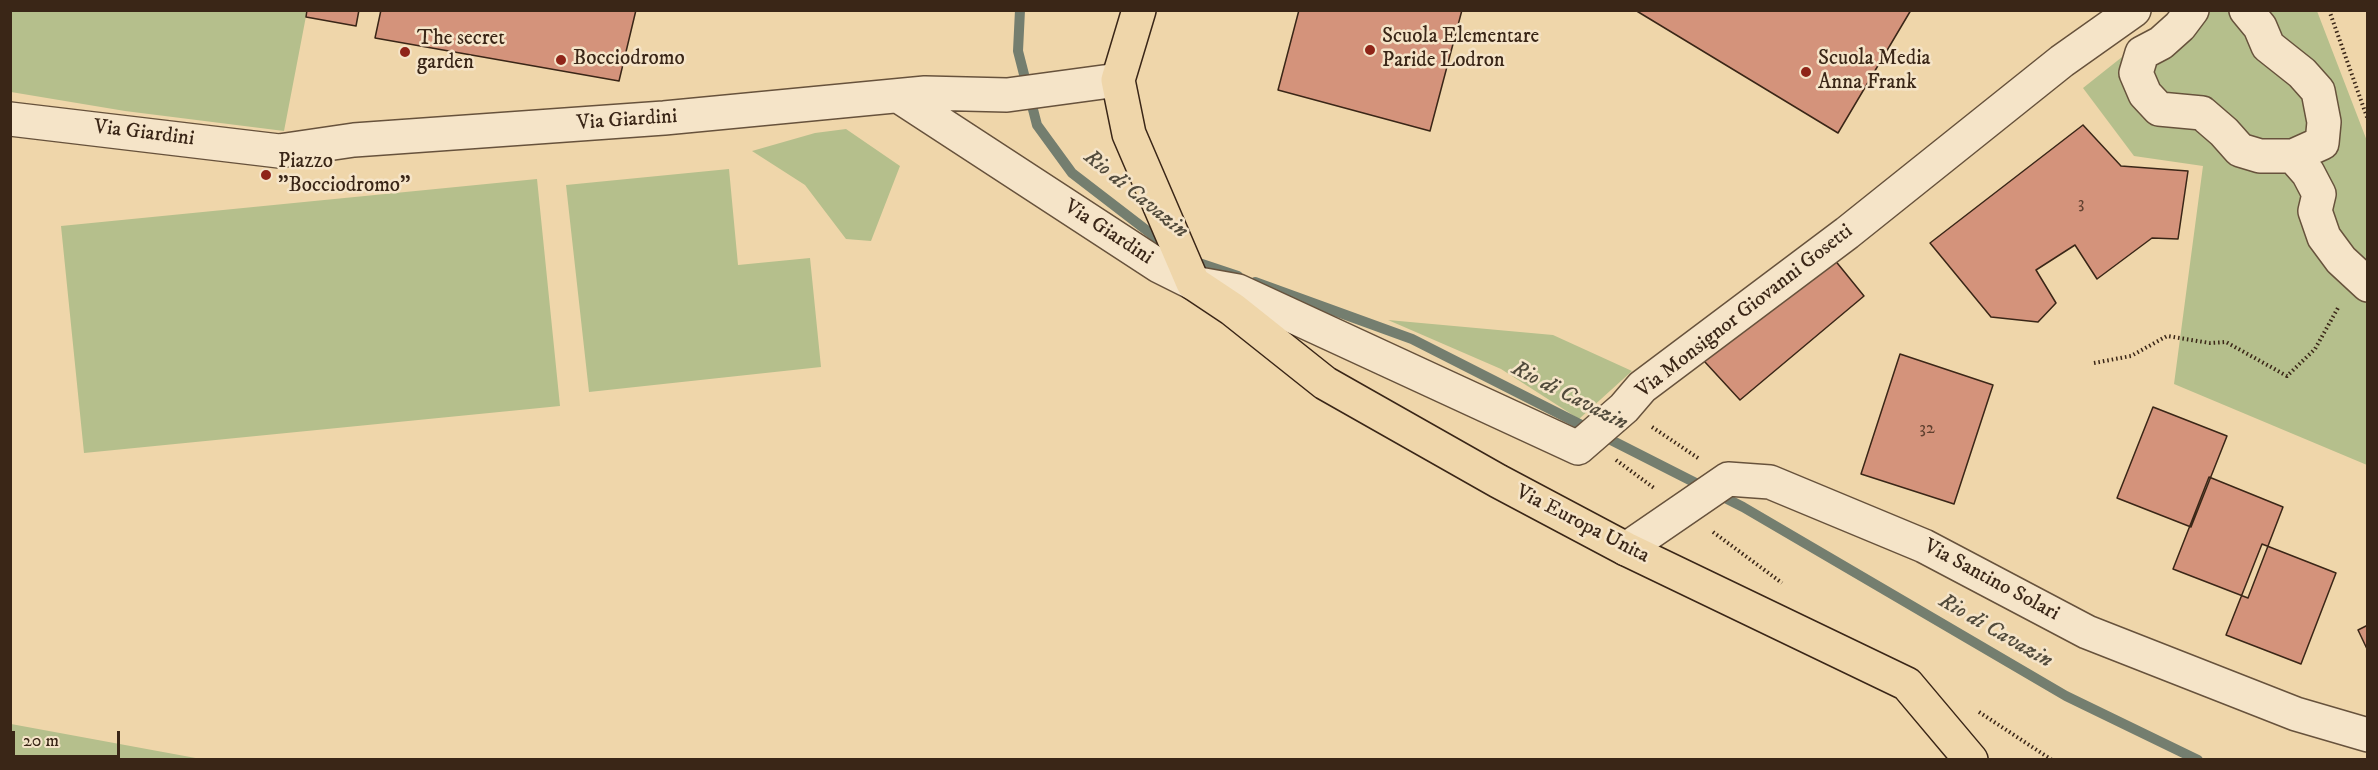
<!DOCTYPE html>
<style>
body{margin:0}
#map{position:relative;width:2378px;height:770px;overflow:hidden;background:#efd6aa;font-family:"IM FELL DW Pica",serif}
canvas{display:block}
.frame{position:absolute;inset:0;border:12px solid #3a2617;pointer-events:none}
.scale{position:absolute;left:12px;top:731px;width:108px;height:27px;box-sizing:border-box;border:3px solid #3a2617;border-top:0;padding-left:8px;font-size:18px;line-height:21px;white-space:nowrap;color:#3a2617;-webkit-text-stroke:4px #f5e4c8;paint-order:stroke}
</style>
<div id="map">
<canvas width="2378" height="770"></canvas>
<div class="frame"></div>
<div class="scale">20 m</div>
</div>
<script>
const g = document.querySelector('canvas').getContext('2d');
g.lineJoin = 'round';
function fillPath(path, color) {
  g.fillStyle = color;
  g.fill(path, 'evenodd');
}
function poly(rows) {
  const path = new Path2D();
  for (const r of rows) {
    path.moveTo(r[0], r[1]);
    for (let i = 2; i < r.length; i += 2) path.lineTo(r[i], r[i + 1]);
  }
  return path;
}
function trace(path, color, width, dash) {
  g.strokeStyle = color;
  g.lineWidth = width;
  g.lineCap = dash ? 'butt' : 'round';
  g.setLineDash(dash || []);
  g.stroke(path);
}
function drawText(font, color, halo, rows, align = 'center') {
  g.font = font + ' "IM FELL DW Pica",serif';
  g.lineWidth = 5;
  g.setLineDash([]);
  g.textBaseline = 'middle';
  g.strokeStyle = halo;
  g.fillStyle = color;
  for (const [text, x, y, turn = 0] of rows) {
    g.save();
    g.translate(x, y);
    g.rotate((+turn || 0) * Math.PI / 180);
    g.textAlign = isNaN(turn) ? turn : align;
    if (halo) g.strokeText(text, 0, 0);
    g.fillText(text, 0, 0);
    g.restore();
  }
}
const green = poly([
 [10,11,307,11,284,131,125,111,11,92],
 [2180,11,2317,11,2367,141,2367,465,2174,384,2203,166,2134,156,2083,88],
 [846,129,900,166,871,241,846,239,805,185,752,151,815,133],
 [729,169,738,265,810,258,821,367,589,392,566,185],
 [537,179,560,406,84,453,61,226],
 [1388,320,1553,335,1632,371,1579,419,1501,369],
 [11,724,201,759,11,759]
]);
const stream = poly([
 [1020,10,1018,51,1037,125,1072,173,1167,246],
 [1190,260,1238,276],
 [1255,282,1412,339,1743,507,2066,696,2198,760]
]);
const building = poly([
 [307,10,359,10,356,26,306,17,307,10],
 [381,10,636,10,619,81,375,38,381,10],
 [1299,10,1462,10,1430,131,1278,90,1299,10],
 [1635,10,1911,10,1838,133,1635,10],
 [2083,125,2121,166,2188,171,2178,239,2152,238,2097,279,2075,245,2036,270,2056,303,2038,322,1991,317,1930,243,2083,125],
 [1825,248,1864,296,1740,400,1693,349,1825,248],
 [1900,354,1993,385,1954,504,1861,474,1900,354],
 [2153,407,2227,436,2191,527,2117,498,2153,407],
 [2209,477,2283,507,2248,598,2173,569,2209,477],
 [2262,544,2336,573,2301,664,2226,635,2262,544],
 [2368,625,2368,651,2358,630,2368,625]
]);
const path = poly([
 [2329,10,2368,120],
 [2094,363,2131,356,2167,336,2210,343,2226,342,2287,376,2315,349,2339,306],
 [1652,427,1698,458],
 [1616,460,1654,488],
 [1713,532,1782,583],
 [1979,712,2052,760]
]);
const minor = poly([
 [2192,10,2180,26,2161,43,2142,53,2136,73,2145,94,2159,109,2202,113,2224,132,2240,150,2260,156,2293,156,2322,143,2324,122,2318,91,2302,73,2268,46,2260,27,2246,10],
 [900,97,1159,266,1193,283,1238,291,1578,448,1624,408,1642,387,1847,233,2062,61,2134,10],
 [10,119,279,151,354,140,664,118,925,93,1007,95,1118,80],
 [2293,156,2308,173,2319,194,2315,211,2324,237,2341,260,2368,285],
 [1626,549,1728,479,1770,482,1924,546,2087,632,2296,714,2368,735]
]);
const major = poly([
 [1139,10,1118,80,1129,134,1193,283,1232,309,1325,383,1498,481,1626,549,1907,684,1971,760]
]);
const markers = [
 [1370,50,6,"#8f2418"],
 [405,52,6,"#8f2418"],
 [561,60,6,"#8f2418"],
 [1806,72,6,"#8f2418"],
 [266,175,6,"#8f2418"]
];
const numberNames = [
 ["3",2081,204],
 ["32",1927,429]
];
const poiNames = [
 ["Scuola Elementare",1382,38],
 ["Paride Lodron",1382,62],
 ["The secret",417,40],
 ["garden",417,64],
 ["Bocciodromo",573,60],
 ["Scuola Media",1818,60],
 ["Anna Frank",1818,84],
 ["Piazzo",278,163],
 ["\"Bocciodromo\"",278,187]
];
const streetNames = [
 ["Via Giardini",627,121,-4],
 ["Via Giardini",144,134,7],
 ["Via Giardini",1108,233,33],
 ["Via Monsignor Giovanni Gosetti",1745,312,-38],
 ["Via Europa Unita",1582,525,27],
 ["Via Santino Solari",1991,581,28]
];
const waterNames = [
 ["Rio di Cavazin",1135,195,39],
 ["Rio di Cavazin",1569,397,27],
 ["Rio di Cavazin",1995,632,30]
];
fillPath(green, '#b5bf8c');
trace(stream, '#747e6f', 10);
fillPath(building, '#d4937b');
trace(building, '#3a2617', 1.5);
trace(minor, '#67523c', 36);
trace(major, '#3a2617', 36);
trace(path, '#3a2617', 4, [1.5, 3]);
trace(minor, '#f5e4c8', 33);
trace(major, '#efd6aa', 33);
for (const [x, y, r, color] of markers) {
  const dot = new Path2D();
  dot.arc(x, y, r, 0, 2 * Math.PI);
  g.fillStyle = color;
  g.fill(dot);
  trace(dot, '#f5e4c8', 2);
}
drawText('18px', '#604130', null, numberNames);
drawText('21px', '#3a2617', '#f5e4c8', poiNames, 'left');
drawText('21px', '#3a2617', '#f5e4c8', streetNames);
drawText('italic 22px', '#524b3c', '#f5e4c8', waterNames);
</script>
